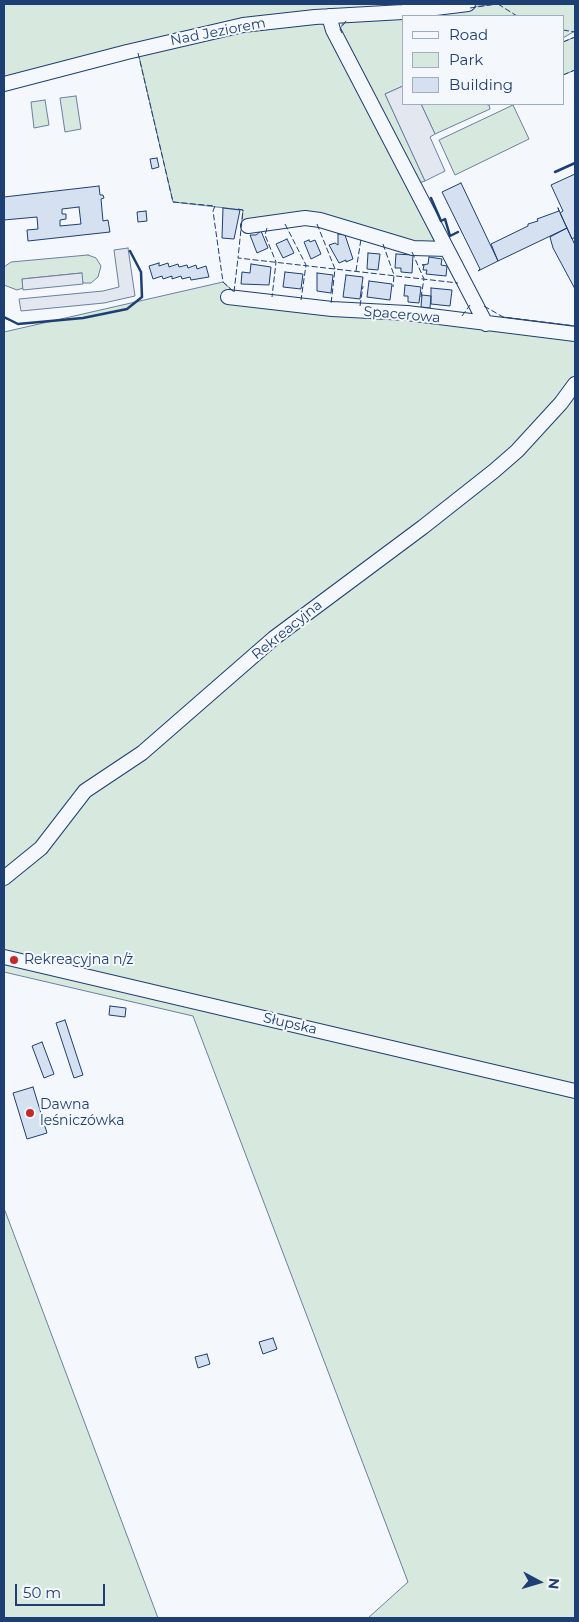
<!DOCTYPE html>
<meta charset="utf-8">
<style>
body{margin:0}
#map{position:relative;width:579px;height:1622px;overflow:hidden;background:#f4f7fb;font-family:Montserrat,sans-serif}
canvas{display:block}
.frame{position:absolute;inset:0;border:5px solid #1d3f73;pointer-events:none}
.legend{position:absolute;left:402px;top:15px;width:162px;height:90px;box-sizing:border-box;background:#f4f7fb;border:1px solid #9eadc5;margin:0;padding:6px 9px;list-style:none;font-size:15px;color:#1d3f73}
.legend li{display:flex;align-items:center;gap:10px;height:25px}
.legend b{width:25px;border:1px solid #9eadc5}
.north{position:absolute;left:514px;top:1557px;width:50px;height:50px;-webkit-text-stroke:4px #f4f7fb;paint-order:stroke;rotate:96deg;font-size:14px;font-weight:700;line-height:20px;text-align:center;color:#1d3f73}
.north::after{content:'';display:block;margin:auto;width:18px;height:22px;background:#1d3f73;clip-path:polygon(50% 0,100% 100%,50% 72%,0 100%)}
.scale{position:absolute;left:15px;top:1584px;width:90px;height:22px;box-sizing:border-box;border:2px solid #1d3f73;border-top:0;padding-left:6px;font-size:15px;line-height:18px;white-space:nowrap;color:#1d3f73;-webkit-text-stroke:4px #f4f7fb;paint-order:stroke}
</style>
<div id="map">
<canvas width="579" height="1622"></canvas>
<div class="frame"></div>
<ul class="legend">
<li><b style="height:6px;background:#f4f7fb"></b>Road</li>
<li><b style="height:14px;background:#d7e8df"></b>Park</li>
<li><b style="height:14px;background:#d5e0f0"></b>Building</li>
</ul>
<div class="north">N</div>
<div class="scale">50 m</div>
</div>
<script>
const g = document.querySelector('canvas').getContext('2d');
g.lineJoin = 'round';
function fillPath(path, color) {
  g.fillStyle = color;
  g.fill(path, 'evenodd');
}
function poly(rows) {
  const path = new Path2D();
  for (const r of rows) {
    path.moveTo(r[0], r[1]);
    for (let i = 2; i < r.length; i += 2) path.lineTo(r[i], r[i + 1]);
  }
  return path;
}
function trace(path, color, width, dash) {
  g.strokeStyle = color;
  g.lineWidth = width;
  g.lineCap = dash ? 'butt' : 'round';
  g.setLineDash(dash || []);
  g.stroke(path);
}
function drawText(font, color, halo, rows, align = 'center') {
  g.font = font + ' Montserrat,sans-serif';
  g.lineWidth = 4;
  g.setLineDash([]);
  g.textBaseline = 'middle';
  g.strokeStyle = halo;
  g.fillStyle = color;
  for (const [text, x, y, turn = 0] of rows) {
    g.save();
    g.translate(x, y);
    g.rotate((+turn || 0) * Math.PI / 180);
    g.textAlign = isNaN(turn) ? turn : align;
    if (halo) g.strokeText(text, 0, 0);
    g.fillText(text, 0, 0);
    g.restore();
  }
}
const green = poly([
 [4,4,437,4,321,13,442,256,300,221,266,228,241,230,243,210,173,202,138,52,4,88,4,4],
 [497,4,575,4,575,31,563,38,563,16,403,16,403,86,385,94,425,181,419,183,340,29,344,21,497,4],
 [575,37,575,70,563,75,563,42,575,37],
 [76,96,81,129,65,132,60,98,76,96],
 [45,100,49,125,34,128,31,102,45,100],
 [421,104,483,104,489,105,490,109,435,134,421,104],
 [513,105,529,139,455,175,439,140,513,105],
 [88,255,96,258,101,266,98,277,91,283,83,283,81,273,22,279,23,288,17,290,4,285,4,267,11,262,88,255],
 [223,282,234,292,478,319,503,317,575,326,575,1618,368,1618,408,1582,193,1016,4,972,4,332,223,282],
 [4,1208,158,1618,4,1618,4,1208]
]);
const parking = poly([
 [403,86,403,104,421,104,435,134,430,137,445,171,425,181,385,94,403,86],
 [128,248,135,296,104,303,21,311,19,299,103,291,119,287,114,250,128,248],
 [82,273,83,284,23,290,22,279,82,273]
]);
const building = poly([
 [157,158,159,167,152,169,150,159,157,158],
 [575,174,575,237,572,239,560,213,563,211,551,185,575,174],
 [461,183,498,261,478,271,480,269,442,192,461,183],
 [99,186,100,195,103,195,104,198,101,199,103,221,108,220,110,232,28,241,27,230,38,229,37,217,4,220,4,197,99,186],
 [79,207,81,224,60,226,60,220,66,219,66,214,62,214,62,209,79,207],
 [223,208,240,210,234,239,222,238,223,208],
 [558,208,567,228,498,261,491,244,528,226,528,224,538,221,537,219,559,211,558,208],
 [146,211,147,221,138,222,137,212,146,211],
 [567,228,575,245,575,289,553,248,550,237,567,228],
 [261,231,268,248,257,253,250,235,256,235,261,231],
 [338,234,345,235,353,259,346,262,346,260,339,263,329,245,335,243,338,245,338,234],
 [287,239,294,253,283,258,276,244,287,239],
 [309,240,310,242,315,240,321,254,311,259,304,242,309,240],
 [368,253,380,254,378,270,367,269,368,253],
 [396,254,413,255,412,273,401,272,401,268,395,268,396,254],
 [429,257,442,259,441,265,447,266,446,276,426,274,427,270,423,270,424,265,422,265,428,264,429,257],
 [159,263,159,266,168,263,169,267,178,264,179,267,187,265,188,268,196,265,197,269,206,266,209,277,191,280,190,277,182,279,181,276,172,279,172,276,163,279,162,276,153,279,149,266,159,263],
 [251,264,271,267,269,285,241,284,242,272,250,273,251,264],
 [285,272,303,274,301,289,283,287,285,272],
 [317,273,333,275,331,293,317,291,317,273],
 [346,275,363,277,360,299,343,297,346,275],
 [369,281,392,284,390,300,367,297,369,281],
 [405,285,421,287,419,303,408,302,408,296,404,296,405,285],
 [431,288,452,290,450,306,431,304,431,288],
 [422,295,431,296,430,308,421,307,422,295],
 [110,1006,126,1008,125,1017,109,1015,110,1006],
 [65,1020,83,1075,74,1078,56,1023,65,1020],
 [42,1042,54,1074,44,1078,32,1046,42,1042],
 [33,1087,47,1133,27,1139,13,1093,33,1087],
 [273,1338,277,1349,263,1354,259,1342,273,1338],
 [207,1354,210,1364,198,1368,195,1357,207,1354]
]);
const minor = poly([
 [329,16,333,30,486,324],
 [4,84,127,52,243,25,315,17,403,12,468,4],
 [248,226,305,218,320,220,413,248,447,249],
 [228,297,332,309,407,313,575,334],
 [4,878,41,848,85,791,142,753,274,638,423,527,494,471,517,451,561,403,575,384],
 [4,957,575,1091]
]);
const fence = poly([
 [498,4,517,16],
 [470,8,497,4],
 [563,30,575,32],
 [342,33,340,29,346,21],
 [563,42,575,37],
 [138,53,173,202,215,206,213,211,223,282,234,292],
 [563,75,575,70],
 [238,209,243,210,238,258,458,283],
 [285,224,306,265,301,300],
 [317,224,335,269,331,304],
 [267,228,265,235,276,262,272,297],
 [383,244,394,275,393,287],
 [412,252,424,279,421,297],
 [356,271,361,239],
 [234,292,238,258],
 [360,306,363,286],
 [484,306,503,317,575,326],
 [462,316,470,305],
 [4,318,9,320]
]);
const wall = poly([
 [555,172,575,163],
 [431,198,441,221,445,219,450,236,458,232],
 [4,317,18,324,83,318,127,309,142,297,141,272,130,251]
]);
const markers = [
 [14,960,5,"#c62828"],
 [30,1113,5,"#c62828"]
];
const streetNames = [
 ["Nad Jeziorem",218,32,-11],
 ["Spacerowa",402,315,5],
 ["Rekreacyjna",287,630,-39],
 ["Słupska",290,1024,13]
];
const poiNames = [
 ["Rekreacyjna n/ż",24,960],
 ["Dawna",40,1105],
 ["leśniczówka",40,1121]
];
fillPath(green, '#d7e8df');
trace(green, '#687fa3', 1);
fillPath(parking, '#e3e8f0');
trace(parking, '#687fa3', 1);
fillPath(building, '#d5e0f0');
trace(building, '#1d3f73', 1);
trace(minor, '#1d3f73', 16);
trace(minor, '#f4f7fb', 14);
trace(fence, '#1d3f73', 1, [6, 2.5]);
trace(wall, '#1d3f73', 2.5);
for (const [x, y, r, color] of markers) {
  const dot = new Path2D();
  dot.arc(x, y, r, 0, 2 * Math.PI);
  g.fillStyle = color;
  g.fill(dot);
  trace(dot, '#f4f7fb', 2);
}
drawText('14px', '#1d3f73', '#f4f7fb', streetNames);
drawText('14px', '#1d3f73', '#f4f7fb', poiNames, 'left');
</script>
